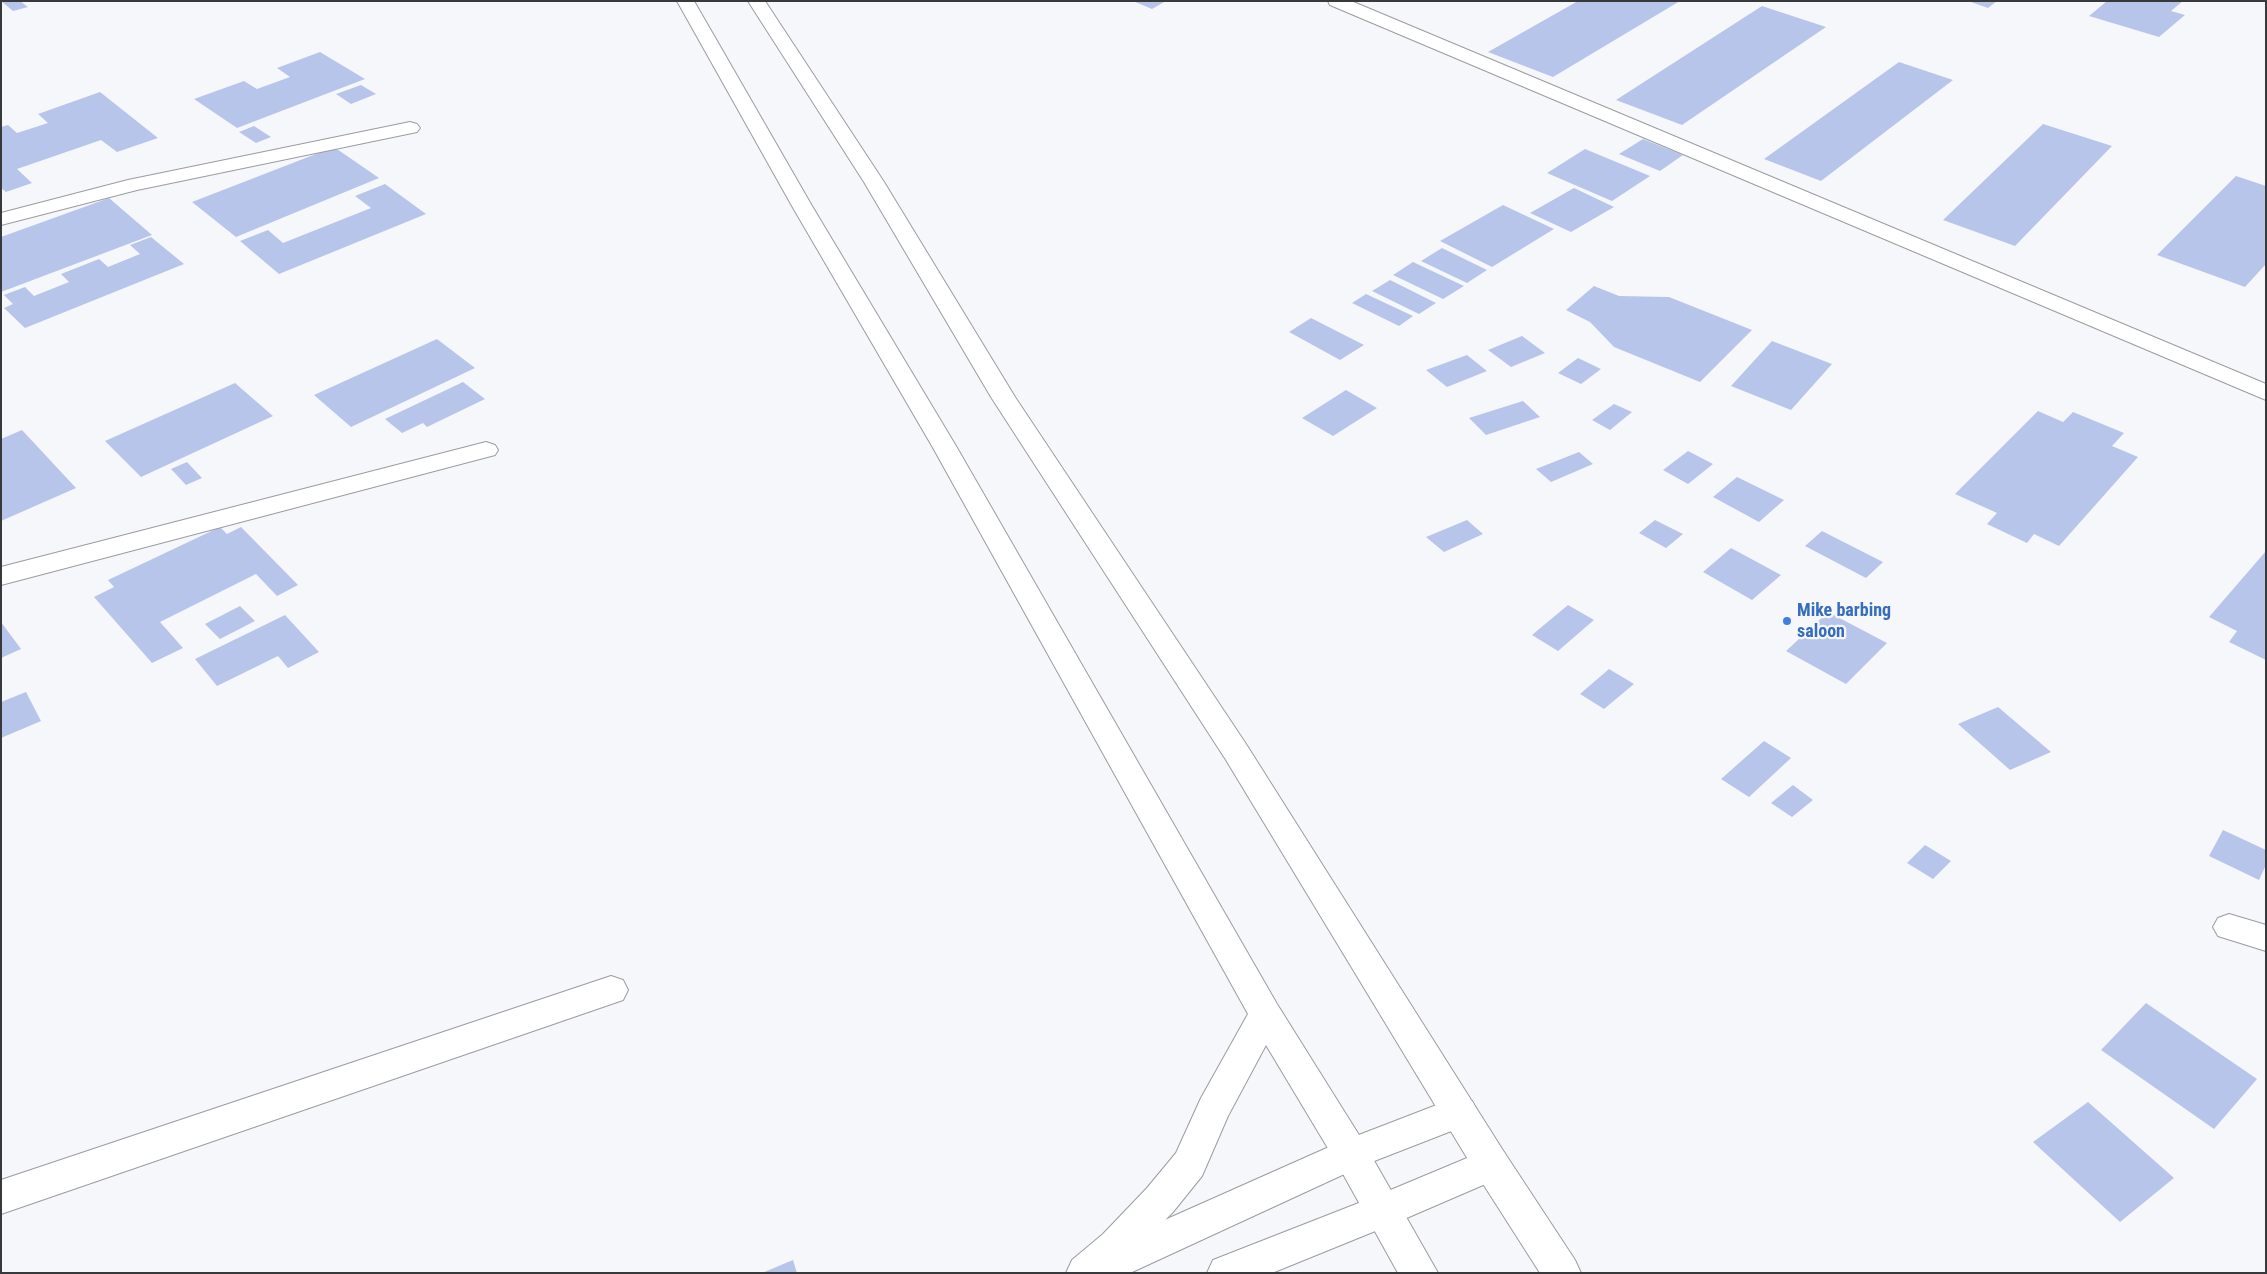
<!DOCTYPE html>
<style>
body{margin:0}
#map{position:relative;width:2267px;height:1274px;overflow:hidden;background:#f5f7fa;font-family:"Roboto Condensed",sans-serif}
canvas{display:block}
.frame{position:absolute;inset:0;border:2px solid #38393a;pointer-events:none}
</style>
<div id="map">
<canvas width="2267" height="1274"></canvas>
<div class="frame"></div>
</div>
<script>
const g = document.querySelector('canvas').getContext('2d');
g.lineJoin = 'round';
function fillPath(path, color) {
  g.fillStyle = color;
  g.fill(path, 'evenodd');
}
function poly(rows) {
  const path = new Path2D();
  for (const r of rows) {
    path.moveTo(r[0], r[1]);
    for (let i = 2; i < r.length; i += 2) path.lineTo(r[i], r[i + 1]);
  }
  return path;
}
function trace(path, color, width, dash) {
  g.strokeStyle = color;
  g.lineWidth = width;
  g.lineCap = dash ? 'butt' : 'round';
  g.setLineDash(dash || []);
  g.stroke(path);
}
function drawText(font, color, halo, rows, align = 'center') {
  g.font = font + ' "Roboto Condensed",sans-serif';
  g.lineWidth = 4.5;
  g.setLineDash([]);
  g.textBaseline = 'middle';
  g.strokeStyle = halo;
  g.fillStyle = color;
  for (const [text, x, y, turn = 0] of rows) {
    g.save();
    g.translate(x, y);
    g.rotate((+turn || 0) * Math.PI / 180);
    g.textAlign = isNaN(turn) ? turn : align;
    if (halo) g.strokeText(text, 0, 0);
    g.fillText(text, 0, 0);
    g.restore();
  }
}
const building = poly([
 [1,1,20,1,28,7,13,11],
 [1133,1,1166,1,1152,9],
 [1578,1,1680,1,1553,77,1488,52],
 [1968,1,1997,1,1988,8],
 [2107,1,2183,1,2171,11,2185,15,2159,37,2089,16],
 [1762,6,1826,27,1682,125,1616,100],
 [320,52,365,79,237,128,194,99,244,81,257,89,290,77,277,68],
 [1899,62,1953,80,1821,181,1764,159],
 [361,85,376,94,351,104,336,94],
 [100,92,158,138,117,152,101,140,17,169,32,183,6,192,1,188,1,127,8,125,17,133,48,123,38,114],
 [2043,124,2112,146,2015,246,1943,220],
 [254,126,271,137,256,143,239,132],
 [1643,139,1683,155,1660,171,1619,154],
 [334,147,379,178,236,237,192,202],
 [1585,149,1650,176,1612,201,1547,173],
 [2236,176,2266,186,2266,264,2245,287,2157,255],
 [385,184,426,214,279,274,240,241,268,230,283,243,371,208,355,196],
 [1574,188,1614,207,1571,232,1530,213],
 [109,198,152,235,1,292,1,237],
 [1503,205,1554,229,1492,267,1440,241],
 [151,237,184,264,25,328,4,308,13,304,4,295,25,287,34,296,69,282,61,274,99,259,108,267,140,254,130,245],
 [1442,248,1487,270,1467,283,1421,261],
 [1413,262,1464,286,1443,299,1393,275],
 [1390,280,1436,303,1419,314,1372,291],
 [1594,286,1619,296,1669,297,1752,330,1700,382,1614,347,1590,322,1566,310],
 [1366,294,1413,316,1399,326,1352,303],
 [1311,318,1364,345,1340,360,1289,332],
 [1522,336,1545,353,1511,367,1488,350],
 [437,339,475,368,351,427,314,395],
 [1772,341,1832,364,1791,410,1731,386],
 [1467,355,1487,371,1447,387,1426,370],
 [1578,358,1601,369,1581,384,1558,373],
 [463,382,485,399,427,427,423,423,402,433,385,419],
 [235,383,273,416,141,477,105,441],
 [1346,390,1377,408,1333,436,1302,418],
 [1523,401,1540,417,1486,435,1469,418],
 [1614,404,1632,412,1610,430,1592,420],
 [2038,411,2063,422,2073,412,2124,433,2112,446,2138,457,2059,546,2034,534,2027,543,1987,524,1997,513,1955,494],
 [22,430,76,488,1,521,1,439],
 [1688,451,1713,464,1688,484,1663,470],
 [1579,452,1593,464,1551,482,1536,469],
 [187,462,202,478,186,485,171,469],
 [1737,477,1784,500,1759,522,1713,497],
 [1467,520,1483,534,1444,552,1426,537],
 [1655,520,1683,534,1666,548,1639,533],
 [220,527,227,534,241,527,298,585,277,596,256,574,160,622,183,648,152,663,94,597,114,587,108,580],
 [1822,531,1883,562,1866,578,1805,546],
 [1731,548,1781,575,1752,600,1703,572],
 [2266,551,2266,660,2229,642,2237,631,2209,617],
 [1568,605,1594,620,1558,651,1532,635],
 [240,606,255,621,220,639,205,624],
 [1828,612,1887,643,1846,684,1786,651],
 [285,615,319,652,288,668,278,656,217,686,195,659],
 [1,622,21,649,1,658],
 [1609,669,1634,684,1604,709,1580,694],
 [26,692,41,721,1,738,1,702],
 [1998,707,2051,752,2010,770,1958,724],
 [1764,741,1791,758,1749,797,1721,779],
 [1793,785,1813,800,1792,817,1771,803],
 [2223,830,2266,850,2266,865,2259,880,2209,856],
 [1925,845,1951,861,1933,879,1907,863],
 [2146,1003,2257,1079,2214,1129,2101,1050],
 [2088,1102,2174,1178,2120,1222,2033,1142],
 [793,1260,797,1273,762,1273]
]);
const minor = poly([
 [1328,1,1351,1,2266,384,2266,400,1330,5,1328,1],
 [410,122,417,124,420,128,417,132,137,190,1,225,1,213,128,180,410,122],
 [486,442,495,445,498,450,495,455,1,585,1,567,486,442],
 [2229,914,2266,925,2266,951,2218,936,2213,927,2218,918,2229,914],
 [611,976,623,980,628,990,623,1000,1,1214,1,1180,611,976],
 [1460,1096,1472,1101,1478,1112,1472,1123,1364,1165,1130,1273,1082,1273,1080,1268,1086,1255,1338,1143,1460,1096],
 [1491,1148,1504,1152,1509,1164,1504,1176,1395,1223,1272,1273,1207,1273,1213,1260,1369,1199,1491,1148]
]);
const trunk = poly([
 [677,1,694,1,812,206,956,446,1277,1004,1364,1143,1438,1273,1398,1273,1338,1165,1266,1045,1228,1116,1202,1176,1173,1212,1113,1273,1066,1273,1072,1260,1103,1234,1147,1188,1176,1153,1201,1098,1248,1014,932,446,792,206,677,1],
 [748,1,765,1,884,182,1015,397,1246,744,1504,1152,1575,1260,1581,1273,1540,1273,1478,1176,1226,760,991,397,864,182,748,1]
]);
const markers = [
 [1787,621,5,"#3f7fe0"]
];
const shopNames = [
 ["Mike barbing",1797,611],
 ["saloon",1797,632]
];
fillPath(building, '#b8c5eb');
trace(minor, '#9b9c9f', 2);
trace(trunk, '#9b9c9f', 2);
fillPath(minor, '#fff');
fillPath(trunk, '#fff');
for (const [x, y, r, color] of markers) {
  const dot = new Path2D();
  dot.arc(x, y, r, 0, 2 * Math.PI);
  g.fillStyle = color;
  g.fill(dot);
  trace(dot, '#f5f7fa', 2);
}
drawText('bold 18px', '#366cbe', '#f5f7fa', shopNames, 'left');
</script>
